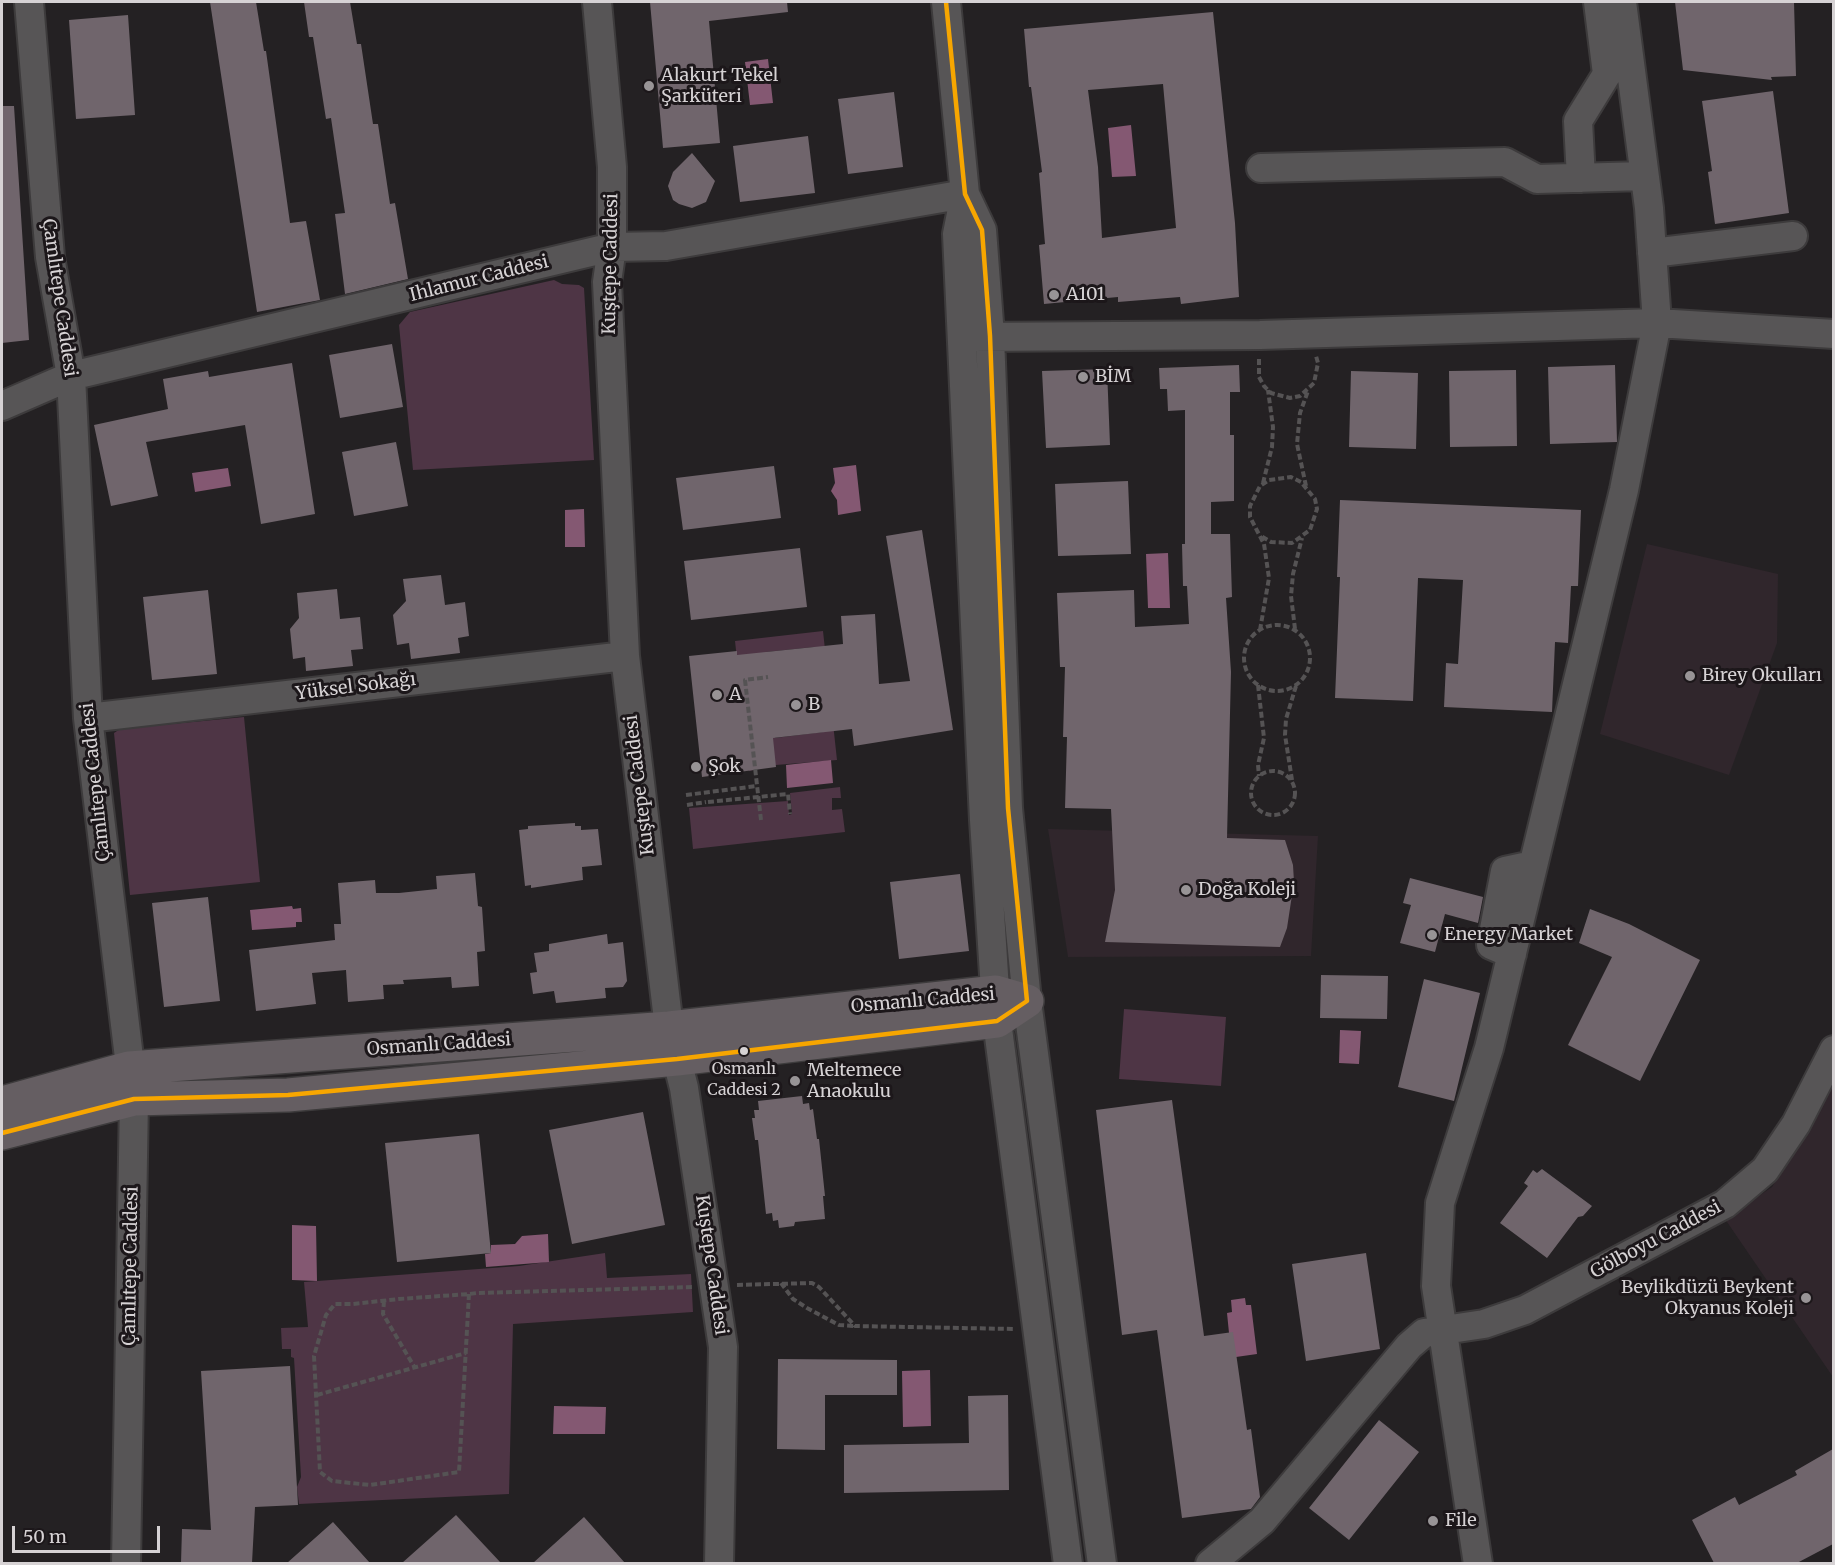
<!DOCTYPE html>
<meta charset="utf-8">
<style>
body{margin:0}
#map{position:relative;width:1835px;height:1565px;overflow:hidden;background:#242123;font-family:Merriweather,serif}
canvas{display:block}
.frame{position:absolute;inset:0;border:3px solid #d6d2d4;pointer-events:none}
.scale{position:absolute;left:12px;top:1526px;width:148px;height:27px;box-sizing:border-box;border:3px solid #d6d2d4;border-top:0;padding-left:8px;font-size:18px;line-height:21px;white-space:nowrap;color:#d6d2d4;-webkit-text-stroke:4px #1c171a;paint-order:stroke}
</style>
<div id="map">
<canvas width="1835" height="1565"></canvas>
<div class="frame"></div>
<div class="scale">50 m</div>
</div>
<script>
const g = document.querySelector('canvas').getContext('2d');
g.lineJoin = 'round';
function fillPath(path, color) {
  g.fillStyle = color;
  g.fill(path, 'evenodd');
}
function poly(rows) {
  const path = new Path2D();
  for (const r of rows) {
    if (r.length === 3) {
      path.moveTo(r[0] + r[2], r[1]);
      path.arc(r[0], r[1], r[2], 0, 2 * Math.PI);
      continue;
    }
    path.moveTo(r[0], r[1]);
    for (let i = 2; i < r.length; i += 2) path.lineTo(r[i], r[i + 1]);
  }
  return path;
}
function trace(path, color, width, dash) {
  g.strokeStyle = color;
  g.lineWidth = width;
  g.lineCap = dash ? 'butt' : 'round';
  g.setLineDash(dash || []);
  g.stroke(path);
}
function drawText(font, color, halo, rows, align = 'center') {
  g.font = font + ' Merriweather,serif';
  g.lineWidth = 6;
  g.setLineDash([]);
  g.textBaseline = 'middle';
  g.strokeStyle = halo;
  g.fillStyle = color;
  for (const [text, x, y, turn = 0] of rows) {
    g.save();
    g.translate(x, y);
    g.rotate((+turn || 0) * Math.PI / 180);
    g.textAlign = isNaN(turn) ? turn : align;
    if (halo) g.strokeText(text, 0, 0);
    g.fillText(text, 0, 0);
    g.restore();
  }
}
const built = poly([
 [1647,544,1778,574,1777,643,1729,775,1600,734],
 [1048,829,1318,836,1311,956,1068,957],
 [1833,1047,1833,1377,1725,1219,1772,1187,1827,1094]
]);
const green = poly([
 [554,280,562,284,579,285,584,288,594,460,413,470,399,325,410,312],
 [823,631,837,760,776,765,749,771,735,641],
 [814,647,823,732,775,738,766,652],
 [244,717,260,882,130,895,114,733,120,729],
 [840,787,841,798,832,798,832,810,842,809,845,832,693,849,689,808,788,801,789,815,792,814,790,793],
 [1124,1009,1226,1017,1221,1086,1119,1079],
 [605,1253,607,1278,691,1274,693,1312,513,1324,509,1494,299,1504,297,1487,301,1477,294,1358,291,1357,291,1349,282,1349,281,1328,308,1327,304,1282,519,1266]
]);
const water = poly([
 [768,59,773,103,750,105,745,62],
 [1131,125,1136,176,1112,177,1108,128],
 [856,465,861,511,838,515,837,500,831,491,835,483,833,468],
 [228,468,231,486,195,492,192,473],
 [584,509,585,547,565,547,565,510],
 [1168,553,1170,608,1148,608,1146,554],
 [831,760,833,783,787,788,786,765],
 [292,906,293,909,301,908,302,922,296,922,296,927,252,930,250,910],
 [1340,1030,1361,1031,1359,1064,1339,1063],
 [292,1225,316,1226,317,1281,292,1280],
 [548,1234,549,1262,486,1267,485,1254,491,1253,491,1245,515,1244,522,1236],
 [1245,1298,1246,1305,1251,1305,1257,1354,1236,1357,1229,1333,1227,1313,1232,1312,1231,1300],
 [930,1370,931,1426,903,1427,902,1371],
 [554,1406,606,1407,605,1434,553,1434]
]);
const building = poly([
 [210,2,256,2,264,51,266,51,290,223,306,221,320,300,257,312],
 [304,2,350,2,357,44,361,44,373,124,378,124,390,204,395,203,408,279,345,294,335,214,345,213,331,118,326,119,313,37,309,37],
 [650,2,787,2,788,12,709,21,720,143,663,148],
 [1675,2,1794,2,1796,76,1771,77,1772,80,1683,70],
 [1213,12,1235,223,1239,297,1181,304,1180,297,1118,302,1118,297,1044,304,1039,245,1045,244,1039,173,1042,172,1031,87,1029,87,1024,29],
 [1163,84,1176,228,1102,238,1098,167,1088,90],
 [128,15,135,115,76,119,69,20],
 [1773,91,1789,213,1715,224,1708,172,1712,171,1702,101],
 [894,92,903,167,848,174,838,99],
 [2,106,14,106,29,340,2,343],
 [808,136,815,193,740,202,733,146],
 [692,153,715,181,706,202,692,208,679,204,673,200,668,186,673,172],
 [392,344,403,407,340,418,329,355],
 [292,363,315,514,261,524,245,425,146,442,158,496,111,506,94,425,168,409,163,379,208,371,209,377],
 [1239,365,1240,392,1230,392,1230,435,1234,435,1234,501,1211,502,1211,534,1230,534,1232,597,1226,598,1231,672,1227,838,1285,840,1293,865,1294,882,1287,928,1280,947,1105,942,1115,890,1111,809,1065,808,1067,737,1063,737,1065,667,1060,667,1057,593,1134,590,1135,627,1189,624,1187,586,1183,586,1182,544,1185,544,1185,410,1168,411,1167,389,1160,389,1159,368],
 [1615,365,1617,442,1550,444,1548,367],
 [1107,369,1110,445,1046,448,1042,371],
 [1516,370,1517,446,1450,447,1449,371],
 [1351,371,1418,373,1416,449,1349,447],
 [396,442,408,506,354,516,342,452],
 [774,466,781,518,683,530,676,478],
 [1128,481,1131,554,1058,556,1055,484],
 [1340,500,1581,510,1578,586,1571,586,1568,643,1555,642,1552,712,1444,707,1446,663,1458,664,1463,580,1418,578,1413,701,1335,698,1340,577,1337,577],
 [922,530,953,730,854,746,852,729,773,738,776,767,702,777,689,656,737,651,737,655,843,644,841,616,875,614,879,684,910,681,886,536],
 [800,548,807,607,691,620,684,561],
 [441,575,445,605,465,602,469,636,458,638,460,653,411,659,409,643,397,645,393,615,406,601,403,579],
 [337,589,340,619,360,617,363,649,351,650,353,666,306,671,305,657,293,659,290,629,299,618,297,593],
 [208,590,217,674,152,680,143,597],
 [575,823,575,826,581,826,581,830,598,829,602,865,582,867,583,880,531,888,531,885,525,886,519,830,528,829,528,826],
 [475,873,478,906,482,907,485,951,477,952,479,986,452,988,451,977,403,980,404,984,383,985,384,999,348,1002,346,970,312,973,316,1004,256,1011,249,950,335,940,334,924,341,924,338,883,375,880,376,893,399,893,437,889,436,876],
 [960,874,969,951,899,959,890,882],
 [1410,878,1483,897,1478,923,1445,914,1435,952,1400,943,1411,905,1403,903],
 [208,897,220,1001,164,1007,152,903],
 [1590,909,1629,924,1700,960,1640,1081,1568,1045,1612,957,1579,943],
 [607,934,608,944,623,942,627,981,623,987,605,988,606,998,556,1003,554,991,533,994,530,973,537,972,534,953,549,951,549,944],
 [1321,975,1388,976,1387,1019,1320,1018],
 [1424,979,1480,993,1454,1101,1398,1087],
 [802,1096,803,1104,809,1103,810,1110,813,1109,817,1139,819,1139,825,1196,823,1196,825,1219,795,1222,794,1226,779,1228,778,1220,773,1221,772,1213,766,1214,758,1140,755,1140,752,1118,755,1118,754,1110,759,1110,758,1101],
 [1172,1100,1204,1336,1233,1332,1247,1430,1251,1429,1260,1497,1251,1509,1182,1518,1157,1330,1122,1335,1096,1110],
 [643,1112,665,1225,572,1244,549,1130],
 [479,1134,491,1253,397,1262,385,1143],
 [1542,1169,1592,1206,1583,1216,1578,1217,1547,1258,1500,1223,1528,1186,1524,1183,1533,1170,1537,1173],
 [1366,1253,1380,1349,1306,1361,1292,1264],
 [778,1359,897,1360,897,1395,825,1395,825,1450,777,1449],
 [290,1366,298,1505,255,1507,252,1563,181,1563,182,1529,211,1530,201,1371],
 [1008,1395,1009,1490,844,1493,844,1445,969,1443,968,1396],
 [1379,1420,1419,1452,1349,1540,1309,1508],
 [1833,1449,1833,1544,1797,1563,1714,1563,1692,1520,1735,1497,1739,1505,1797,1475,1795,1471],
 [456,1515,501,1563,402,1563],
 [584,1517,625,1563,533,1563],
 [333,1522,370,1563,287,1563]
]);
const path = poly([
 [1259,359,1259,377,1264,386,1271,393,1290,398,1300,396,1314,383,1318,363,1316,356],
 [1263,483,1272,447,1273,427,1268,390],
 [1306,486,1297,444,1300,413,1308,391],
 [1277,658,33],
 [1295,629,1291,596,1293,574,1302,538],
 [1260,630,1269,578,1264,544,1250,517,1250,506,1260,486,1269,480,1291,477,1301,482,1315,499,1317,509,1310,530,1292,543,1271,542,1261,536],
 [1258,685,1264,738,1258,765,1259,776],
 [1273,793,22],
 [1292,780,1285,735,1286,719,1296,686],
 [686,795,757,786],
 [708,802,788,794,790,814],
 [687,805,706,802],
 [761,820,745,680,768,677],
 [781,1283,793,1299,807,1308,839,1325,854,1326],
 [737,1285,812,1283,819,1287,855,1326,1014,1329],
 [469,1294,459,1472,370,1485,332,1481,320,1472,314,1356,326,1315,335,1304,353,1304,399,1299,469,1294,477,1293,692,1287],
 [384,1301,383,1314,415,1368],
 [317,1395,466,1353]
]);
const minor = poly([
 [29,2,50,257,71,376,88,718,134,1099,126,1564],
 [597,2,612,167,612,247,607,282,625,656,669,1028,684,1088,723,1347,719,1564],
 [946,2,965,194,957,234,984,820,997,1021,1068,1564],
 [1261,168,1505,162,1537,179,1644,176],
 [1581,178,1578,121,1607,74,1598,2],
 [965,194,982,230,990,336,1008,808,1027,1001,1102,1564],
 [1652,253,1793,236],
 [973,337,1260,335,1657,323,1834,334],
 [2,406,71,376,612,247,666,246,965,194],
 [88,718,625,656],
 [1512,954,1491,945,1505,871,1533,865],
 [1210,1564,1262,1521,1409,1346,1424,1333,1484,1324,1525,1310,1725,1204,1765,1170,1796,1124,1834,1050],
 [1478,1564,1436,1286,1440,1203,1489,1048,1624,490,1657,323,1649,208,1622,2]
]);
const major = poly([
 [2,1103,129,1068,669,1028,996,992,1027,1001],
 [2,1133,134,1099,288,1095,677,1059,997,1021,1027,1001]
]);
const bus1 = poly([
 [2,1133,134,1099,288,1095,677,1059,997,1021,1027,1001,1008,808,990,336,982,230,965,194,946,2]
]);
const markers = [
 [649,86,6,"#989496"],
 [1054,295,6,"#989496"],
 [1083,377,6,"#989496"],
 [1690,676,6,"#989496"],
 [717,695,6,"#989496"],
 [796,705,6,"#989496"],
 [696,767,6,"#989496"],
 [1186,890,6,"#989496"],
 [1432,935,6,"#989496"],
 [744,1051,5,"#d6d2d4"],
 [795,1081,6,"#989496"],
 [1806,1298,6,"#989496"],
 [1433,1521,6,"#989496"]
];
const busNames = [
 ["Osmanlı",744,1069],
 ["Caddesi 2",744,1090]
];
const poiNames = [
 ["Alakurt Tekel",661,76],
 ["Şarküteri",661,97],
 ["A101",1066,295],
 ["BİM",1095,377],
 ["Birey Okulları",1702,676],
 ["A",729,695],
 ["B",808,705],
 ["Şok",708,767],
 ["Doğa Koleji",1198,890],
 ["Energy Market",1444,935],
 ["Meltemece",807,1071],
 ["Anaokulu",807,1092],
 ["Beylikdüzü Beykent",1794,1288,"right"],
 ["Okyanus Koleji",1794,1309,"right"],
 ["File",1445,1521]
];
const streetNames = [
 ["Kuştepe Caddesi",611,264,-89],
 ["Ihlamur Caddesi",479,279,-14],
 ["Çamlıtepe Caddesi",59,298,82],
 ["Yüksel Sokağı",356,687,-7],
 ["Çamlıtepe Caddesi",96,782,-96],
 ["Kuştepe Caddesi",640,785,-97],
 ["Osmanlı Caddesi",923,1001,-5],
 ["Osmanlı Caddesi",439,1045,-4],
 ["Gölboyu Caddesi",1656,1240,-28],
 ["Kuştepe Caddesi",711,1265,82],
 ["Çamlıtepe Caddesi",131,1266,-89]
];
fillPath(built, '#30262c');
fillPath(green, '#4e3545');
fillPath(water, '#845872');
fillPath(building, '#70656c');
trace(minor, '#3d3b3c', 32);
trace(major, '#3d3b3c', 36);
trace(path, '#555354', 4, [6, 3]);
trace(minor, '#575556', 28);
trace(major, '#655e62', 33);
trace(bus1, '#f7a600', 4.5);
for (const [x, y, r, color] of markers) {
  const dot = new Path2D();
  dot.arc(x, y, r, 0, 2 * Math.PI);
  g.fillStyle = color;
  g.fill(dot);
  trace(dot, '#1c171a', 2);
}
drawText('16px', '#d6d2d4', '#1c171a', busNames);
drawText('18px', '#d6d2d4', '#1c171a', poiNames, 'left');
drawText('18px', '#d6d2d4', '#1c171a', streetNames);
</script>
